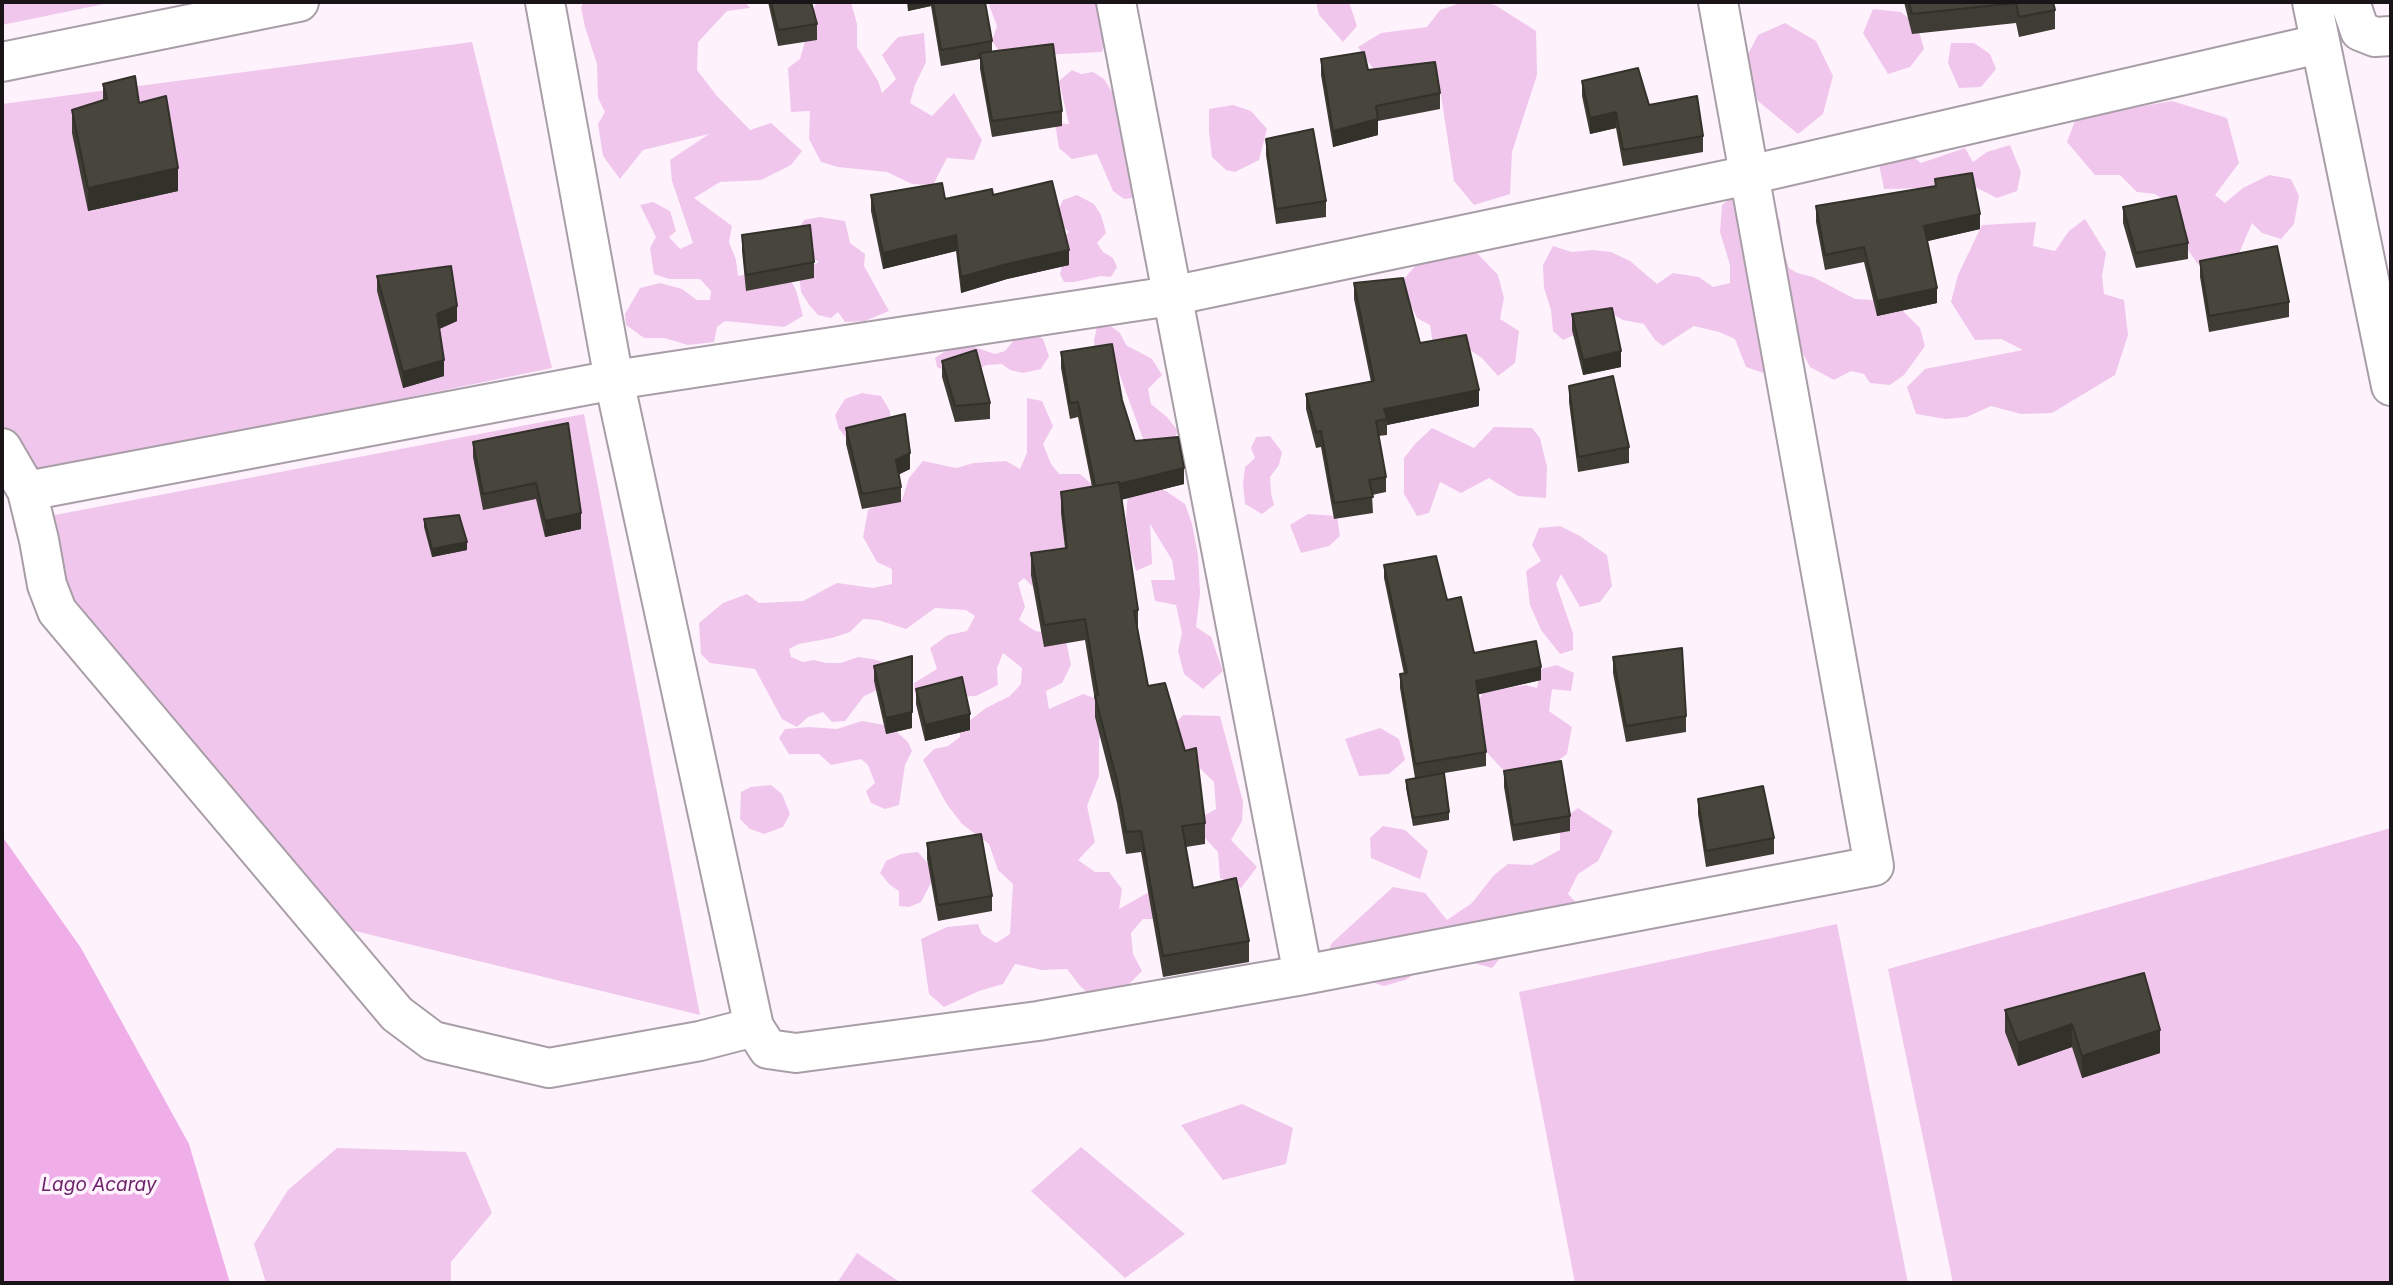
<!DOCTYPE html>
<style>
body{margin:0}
#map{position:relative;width:2393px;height:1285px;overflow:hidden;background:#fef3fd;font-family:Inter,sans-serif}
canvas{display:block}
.frame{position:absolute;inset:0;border:4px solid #181417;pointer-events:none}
</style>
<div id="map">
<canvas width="2393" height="1285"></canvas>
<div class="frame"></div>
</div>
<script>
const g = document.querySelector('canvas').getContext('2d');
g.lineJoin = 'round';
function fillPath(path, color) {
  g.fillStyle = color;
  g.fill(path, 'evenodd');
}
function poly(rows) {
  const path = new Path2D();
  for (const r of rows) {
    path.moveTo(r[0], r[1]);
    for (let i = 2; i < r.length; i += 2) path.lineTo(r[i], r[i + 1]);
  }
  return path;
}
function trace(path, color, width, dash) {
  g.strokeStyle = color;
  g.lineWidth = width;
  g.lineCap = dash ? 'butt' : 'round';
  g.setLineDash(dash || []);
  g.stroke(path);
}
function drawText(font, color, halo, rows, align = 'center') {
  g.font = font + ' Inter,sans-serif';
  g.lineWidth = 7;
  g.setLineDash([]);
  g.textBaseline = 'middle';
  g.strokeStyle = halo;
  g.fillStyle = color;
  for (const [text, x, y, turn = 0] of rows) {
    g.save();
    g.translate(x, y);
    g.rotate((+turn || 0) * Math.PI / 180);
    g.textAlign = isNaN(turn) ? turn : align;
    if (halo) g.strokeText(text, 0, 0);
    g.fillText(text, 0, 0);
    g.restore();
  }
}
const green = poly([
 [2,2,114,2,2,25],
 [584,2,745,2,750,8,727,11,698,42,697,70,717,96,750,130,771,123,802,151,791,165,761,180,720,182,694,198,732,226,729,242,736,260,738,276,768,270,786,272,796,290,803,316,784,327,725,321,717,327,714,342,688,345,664,338,644,338,626,325,625,314,640,288,660,283,682,289,697,300,710,300,711,291,700,279,669,279,654,274,650,248,656,237,640,205,653,202,670,211,676,231,669,237,680,249,693,243,672,181,670,160,709,134,643,150,620,179,603,156,598,124,605,112,598,98,597,64,585,27,581,7],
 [816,2,851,2,857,24,857,47,878,81,882,93,896,79,882,55,898,37,924,33,926,62,915,85,910,103,932,116,954,93,982,140,974,160,947,158,933,185,912,184,887,172,838,167,821,162,809,139,810,111,791,112,788,68,800,59],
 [988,2,1096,2,1107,33,1102,52,1003,57,992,41,997,26],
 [1316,2,1349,2,1357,26,1343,42,1319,15],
 [1463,2,1481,2,1495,5,1536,31,1537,75,1512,152,1510,194,1474,205,1454,181,1438,75,1402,83,1376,73,1358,47,1381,33,1427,27,1440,10],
 [1873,9,1901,12,1917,25,1924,49,1910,67,1888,74,1863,33],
 [1785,23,1816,41,1833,76,1823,114,1798,134,1758,101,1745,60,1758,35],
 [472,42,552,368,2,481,2,104],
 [1951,43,1974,43,1990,54,1996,69,1981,87,1959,88,1948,63],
 [1072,70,1081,74,1093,72,1104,79,1117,100,1141,197,1124,199,1113,191,1097,154,1072,159,1059,148,1055,123,1069,124,1059,81],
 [2172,101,2227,118,2239,163,2215,195,2225,203,2243,188,2269,175,2291,179,2299,196,2294,224,2281,239,2262,233,2252,223,2232,270,2209,271,2197,263,2186,247,2186,228,2175,208,2155,194,2137,192,2120,175,2095,175,2067,142,2076,118],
 [1233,105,1251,111,1267,129,1259,160,1235,172,1226,170,1212,157,1209,132,1209,109],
 [2010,145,2021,172,2017,191,1997,198,1975,187,1884,189,1879,164,1912,156,1921,163,1965,148,1973,162,1987,152],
 [1742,190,1770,204,1780,221,1782,245,1789,268,1797,273,1813,277,1855,299,1873,300,1899,307,1920,328,1925,346,1904,375,1890,385,1870,383,1864,374,1851,371,1834,380,1810,367,1801,350,1775,377,1746,367,1735,339,1719,332,1694,326,1663,346,1655,340,1644,324,1623,320,1609,312,1581,332,1563,340,1553,331,1551,310,1544,288,1543,265,1553,246,1572,252,1593,250,1611,252,1630,261,1657,284,1673,273,1699,277,1713,287,1730,283,1730,265,1720,232,1722,205],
 [1077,195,1094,204,1101,215,1106,233,1097,243,1103,252,1113,258,1117,267,1111,277,1101,276,1074,282,1064,282,1060,274,1062,265,1061,239,1069,232,1061,225,1057,213,1063,200],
 [820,217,845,221,850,243,865,254,864,266,889,311,865,321,845,322,838,312,831,318,818,315,810,306,801,292,799,272,819,262,806,254,797,232,804,220],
 [2085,219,2106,253,2102,276,2104,294,2124,300,2128,335,2115,375,2052,413,2021,414,1991,406,1967,417,1946,419,1916,414,1907,387,1925,369,2023,350,2001,339,1975,340,1951,302,1958,275,1982,225,2036,222,2033,246,2055,251,2069,231],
 [1476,252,1498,275,1504,298,1500,319,1519,331,1515,363,1498,376,1482,358,1464,346,1434,351,1430,325,1417,318,1407,296,1397,287,1416,265,1438,253],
 [1108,324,1120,333,1126,345,1152,359,1162,375,1148,389,1151,404,1167,417,1178,431,1170,447,1149,455,1111,351,1095,351,1094,340,1097,327],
 [1032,332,1043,339,1049,356,1041,369,1023,373,1010,370,1002,364,987,365,973,371,948,372,937,367,935,358,953,346,974,347,995,354,1005,351,1014,340],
 [862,393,881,396,890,411,891,433,847,439,839,429,835,415,845,399],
 [1027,398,1042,401,1053,426,1043,444,1051,464,1059,474,1080,474,1093,485,1067,538,1064,559,1042,576,1033,587,1024,578,1018,583,1025,607,1019,620,1035,631,1059,635,1066,641,1071,665,1062,683,1046,691,1049,709,1083,694,1106,702,1099,741,1099,776,1087,806,1095,842,1078,860,1095,872,1109,872,1122,889,1119,909,1149,892,1155,919,1143,919,1131,933,1133,954,1142,971,1126,987,1094,998,1080,986,1067,969,1042,970,1015,964,1003,984,979,991,944,1007,929,994,921,939,947,927,978,924,982,934,996,943,1010,934,1013,884,998,870,989,844,962,824,946,803,923,760,934,749,948,746,960,737,960,728,986,708,1010,696,1021,684,1022,668,1003,653,997,668,998,685,976,696,953,697,923,703,915,695,914,683,937,669,930,648,948,635,967,631,975,616,966,610,935,608,906,629,878,620,863,619,850,632,832,638,799,644,789,649,791,657,803,662,814,660,826,663,841,663,858,657,873,659,886,663,896,682,864,696,845,721,832,722,823,712,808,717,797,727,782,719,755,669,710,663,701,654,699,623,723,603,747,594,759,603,803,601,837,583,873,588,892,584,892,569,877,562,863,537,868,510,882,503,902,500,909,478,923,461,956,468,974,463,1006,461,1020,469,1027,453],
 [584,414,700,1015,351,930,18,541,13,523],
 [1494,427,1532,428,1540,438,1547,467,1546,498,1518,496,1489,478,1461,493,1440,482,1429,513,1417,516,1404,494,1404,458,1415,444,1432,428,1474,448],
 [1270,436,1282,452,1279,465,1270,477,1271,493,1274,505,1262,514,1245,504,1243,484,1245,467,1255,458,1251,448,1256,437],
 [1148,479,1185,504,1192,524,1198,555,1200,593,1196,627,1211,637,1223,671,1203,689,1184,674,1178,651,1182,633,1176,605,1155,601,1151,580,1175,580,1172,560,1150,524,1152,564,1136,571,1131,553,1126,518,1128,493],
 [1308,514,1337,516,1340,536,1329,546,1301,553,1290,525],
 [1560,526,1580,536,1607,555,1612,586,1600,602,1580,607,1561,574,1556,584,1573,633,1573,650,1560,654,1541,630,1530,605,1526,571,1541,561,1532,545,1539,528],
 [1557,665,1574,673,1571,691,1552,689,1549,711,1572,727,1567,754,1529,782,1505,772,1480,745,1476,706,1483,692,1526,685,1537,688,1541,669],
 [1183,715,1220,716,1243,802,1242,821,1231,840,1257,867,1241,888,1220,878,1218,852,1203,836,1200,818,1216,809,1214,782,1172,741,1172,727],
 [862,721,890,726,908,742,912,751,905,765,899,805,885,809,871,803,866,791,875,783,868,765,861,759,831,765,819,754,789,754,779,738,785,729,809,727,837,729],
 [1380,728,1399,739,1405,760,1389,774,1359,776,1345,739],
 [771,785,782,794,790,814,783,827,764,834,750,829,740,819,741,792,751,787],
 [1578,808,1613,831,1598,861,1578,874,1568,894,1583,910,1512,944,1492,968,1463,960,1426,967,1405,980,1384,986,1325,967,1331,944,1393,887,1425,893,1447,920,1472,903,1494,875,1508,864,1532,865,1560,850,1560,821],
 [1383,826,1405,830,1428,851,1420,879,1371,858,1370,838],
 [2391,828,2391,1283,1953,1283,1888,969],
 [918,852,936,873,921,902,909,907,899,906,899,891,890,885,880,873,886,861,901,854],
 [1837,924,1908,1283,1575,1283,1519,992],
 [1242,1104,1293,1128,1286,1164,1223,1180,1181,1125],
 [1081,1147,1185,1234,1125,1278,1031,1191],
 [337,1148,466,1152,492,1213,451,1262,451,1283,266,1283,254,1244,288,1190],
 [857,1253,901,1283,837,1283]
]);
const water = poly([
 [2,836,81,948,189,1144,230,1283,2,1283]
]);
const minor = poly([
 [545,2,614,380,754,1027,768,1049,796,1053,1038,1021,1303,975,1874,866,1718,2],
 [1116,2,1303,975],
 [2312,2,2391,386],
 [2350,2,2360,31,2375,37,2391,36],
 [2,62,299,2],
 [2,448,27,491,39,540,47,585,57,611,397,1014,433,1041,549,1068,700,1041,754,1027],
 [27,491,614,380,1171,296,1749,175,2319,44]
]);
const wall = poly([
 [768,2,811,2,817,24,817,40,778,46],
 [907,2,985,2,992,41,992,52,1062,111,1062,126,992,137,980,69,980,59,941,66,931,6,908,11],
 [1904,2,2053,2,2055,10,2055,29,2019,37,2016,23,1912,34],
 [1321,59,1368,70,1440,93,1440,109,1378,121,1378,135,1333,147,1321,75],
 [1582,81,1649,105,1703,136,1703,152,1623,166,1616,128,1590,134,1582,96],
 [103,84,139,103,178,191,88,211,72,133,72,110,103,100],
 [1266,139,1326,201,1326,217,1276,224,1266,155],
 [1935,179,1980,229,1927,241,1937,303,1877,316,1864,262,1825,270,1816,222,1816,206,1935,186],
 [871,195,945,199,993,195,1069,265,1007,279,961,293,956,251,883,269,871,211],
 [2123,207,2188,243,2188,259,2136,268,2123,223],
 [742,235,814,262,814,278,746,291,742,251],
 [2200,261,2289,302,2289,317,2209,332,2200,277],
 [377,276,457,321,439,329,444,376,403,388,377,291],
 [1354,283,1420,343,1479,406,1387,425,1387,435,1378,436,1386,477,1386,492,1372,495,1373,513,1334,519,1321,447,1316,448,1306,409,1306,394,1371,382,1354,299],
 [1572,314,1621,367,1583,375,1572,330],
 [1061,352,1122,400,1135,441,1184,484,1121,500,1138,610,1138,632,1148,686,1205,823,1205,844,1186,847,1193,888,1249,941,1249,962,1163,977,1141,852,1126,854,1117,803,1095,717,1095,701,1085,640,1044,647,1031,575,1031,553,1065,548,1061,513,1061,492,1092,487,1078,417,1070,419,1061,368],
 [942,361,990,403,990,419,955,422,942,377],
 [1569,386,1629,447,1629,463,1578,472,1569,402],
 [568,423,581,529,545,537,536,499,483,510,473,457,473,442],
 [846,428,910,469,899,474,901,487,901,502,862,509,846,444],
 [424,519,467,550,432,557,424,527],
 [1384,565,1447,600,1474,653,1541,680,1478,694,1486,752,1486,766,1415,778,1400,688,1400,674,1404,674,1384,578],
 [1613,657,1686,716,1686,732,1626,742,1613,673],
 [874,666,912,728,886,734,874,681],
 [916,689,970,730,925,741,916,704],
 [1504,771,1570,816,1570,831,1513,841,1504,787],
 [1406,780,1449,812,1449,820,1413,826,1406,788],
 [1698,799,1774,838,1774,854,1706,867,1698,814],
 [927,843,992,896,992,911,938,921,927,859],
 [2144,973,2160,1053,2082,1078,2072,1047,2018,1066,2005,1032,2005,1010]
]);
const shadedWall = poly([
 [908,2,931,2,931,6,908,11],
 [1616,112,1616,128,1590,134,1590,118],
 [1378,119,1378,135,1333,147,1333,131],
 [178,168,178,191,88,211,88,188],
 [1980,214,1980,229,1924,242,1924,226],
 [956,235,956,251,883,269,883,253],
 [1069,250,1069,265,1007,279,961,293,961,277,1007,264],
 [1937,288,1937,303,1877,316,1877,301],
 [457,306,457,321,437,330,437,314],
 [1621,351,1621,367,1583,375,1583,360],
 [444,360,444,376,403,388,403,372],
 [1479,390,1479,406,1387,425,1387,419,1384,409],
 [910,453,910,469,896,476,896,460],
 [1184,468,1184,484,1095,506,1095,490],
 [581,513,581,529,545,537,545,521],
 [467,542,467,550,432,557,432,549],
 [1541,667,1541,680,1476,695,1476,681],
 [912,712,912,728,886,734,886,718],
 [970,714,970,730,925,741,925,725],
 [2072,1024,2072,1047,2018,1066,2018,1043],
 [2160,1030,2160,1053,2082,1078,2082,1056]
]);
const building = poly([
 [771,2,811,2,817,24,778,30,771,2],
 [933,2,985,2,992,41,941,50,933,2],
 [1909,2,2053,2,2055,10,2019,17,2016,3,1912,14,1909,2],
 [1053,44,1062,111,992,121,980,53,1053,44],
 [1364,52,1368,70,1435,62,1440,93,1376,106,1378,119,1333,131,1321,59,1364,52],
 [1638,68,1649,105,1697,96,1703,136,1623,150,1616,112,1590,118,1582,81,1638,68],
 [135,76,139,103,166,96,178,168,88,188,72,110,107,99,103,84,135,76],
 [1313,129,1326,201,1276,209,1266,139,1313,129],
 [1972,173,1980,214,1924,226,1937,288,1877,301,1864,247,1825,255,1816,206,1936,186,1935,179,1972,173],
 [1052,181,1069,250,1007,264,961,277,956,235,883,253,871,195,942,183,945,199,992,189,993,195,1052,181],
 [2176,196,2188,243,2136,253,2123,207,2176,196],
 [810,225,814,262,746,275,742,235,810,225],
 [2277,246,2289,302,2209,316,2200,261,2277,246],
 [451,266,457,306,437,314,444,360,403,372,377,276,451,266],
 [1403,278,1420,343,1466,335,1479,390,1384,409,1387,419,1376,421,1386,477,1369,480,1373,497,1334,503,1321,431,1316,432,1306,394,1374,381,1354,283,1403,278],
 [1612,308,1621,351,1583,360,1572,314,1612,308],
 [1112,344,1122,400,1135,441,1178,437,1184,468,1119,484,1119,482,1095,486,1078,402,1070,403,1061,352,1112,344],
 [976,350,990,403,955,406,942,361,976,350],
 [1613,376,1629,447,1578,457,1569,386,1613,376],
 [905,414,910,453,896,460,901,487,862,494,846,428,905,414],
 [568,423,581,513,545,521,536,483,483,494,473,442,568,423],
 [1119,482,1138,610,1134,611,1148,686,1165,683,1185,751,1196,748,1205,823,1182,826,1193,888,1236,878,1249,941,1163,956,1141,831,1126,832,1117,781,1095,696,1098,695,1085,619,1044,625,1031,553,1067,548,1061,492,1119,482],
 [459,515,467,542,432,549,424,519,459,515],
 [1436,556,1447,600,1461,597,1474,653,1536,641,1541,667,1476,681,1486,752,1415,764,1400,674,1407,673,1384,565,1436,556],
 [1682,648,1686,716,1626,726,1613,657,1682,648],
 [912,656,912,712,886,718,874,666,912,656],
 [962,677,970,714,925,725,916,689,962,677],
 [1561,761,1570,816,1513,825,1504,771,1561,761],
 [1444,773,1449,812,1413,818,1406,780,1444,773],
 [1763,786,1774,838,1706,851,1698,799,1763,786],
 [981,834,992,896,938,905,927,843,981,834],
 [2144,973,2160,1030,2082,1056,2072,1024,2018,1043,2005,1010,2144,973]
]);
const waterNames = [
 ["Lago Acaray",99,1185]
];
fillPath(green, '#f1c6ec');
fillPath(water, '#f0aee9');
trace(minor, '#a89ea7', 42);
trace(minor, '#fff', 38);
fillPath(wall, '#3e3c34');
fillPath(shadedWall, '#32312a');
fillPath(building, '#48463c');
trace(building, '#32312a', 2);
drawText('italic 19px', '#6d2369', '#fef3fd', waterNames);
</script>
